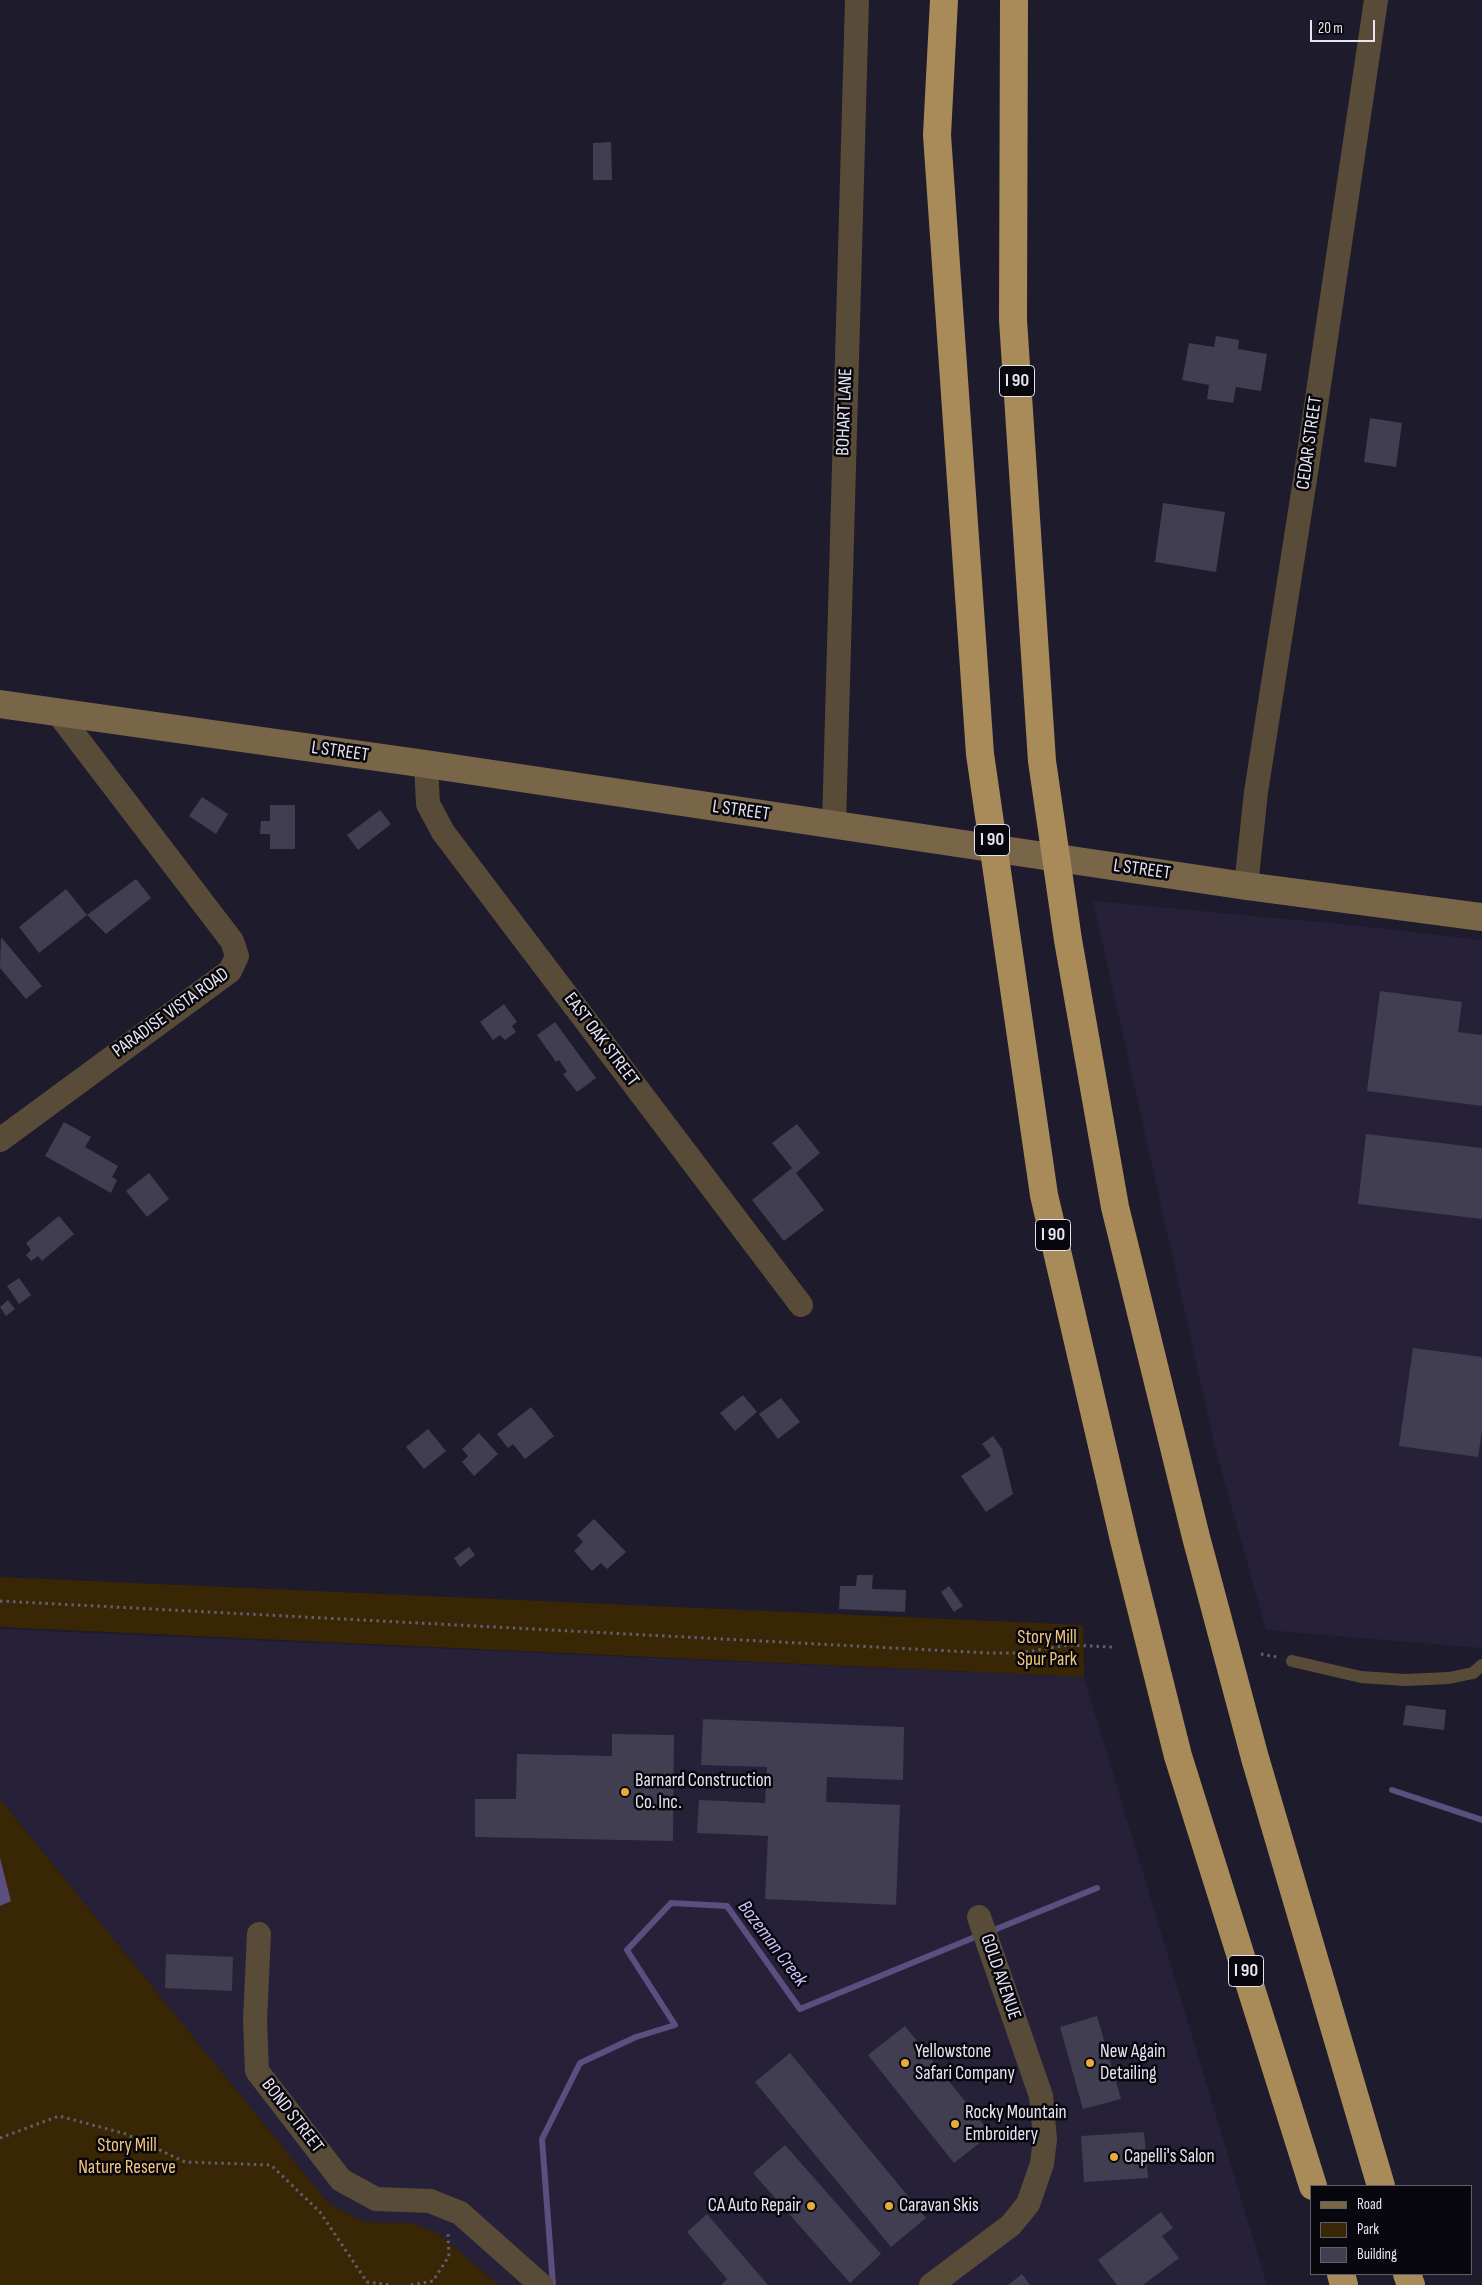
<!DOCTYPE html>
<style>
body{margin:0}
#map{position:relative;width:1482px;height:2285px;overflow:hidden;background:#1e1b2c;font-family:"Sofia Sans Condensed",sans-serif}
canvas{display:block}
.legend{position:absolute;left:1310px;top:2185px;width:162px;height:90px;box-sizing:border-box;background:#08070e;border:1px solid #615f68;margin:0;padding:6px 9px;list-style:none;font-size:15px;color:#e6e4f0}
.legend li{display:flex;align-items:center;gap:10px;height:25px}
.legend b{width:25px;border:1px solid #615f68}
.scale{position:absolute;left:1310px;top:20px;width:65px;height:22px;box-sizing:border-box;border:2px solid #e6e4f0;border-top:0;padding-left:6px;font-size:15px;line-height:18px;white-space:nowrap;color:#e6e4f0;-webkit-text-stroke:4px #08070e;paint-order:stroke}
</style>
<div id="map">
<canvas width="1482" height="2285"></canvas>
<ul class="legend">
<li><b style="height:6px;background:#796547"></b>Road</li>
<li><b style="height:14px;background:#382605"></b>Park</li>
<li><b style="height:14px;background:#423e51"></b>Building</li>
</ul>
<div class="scale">20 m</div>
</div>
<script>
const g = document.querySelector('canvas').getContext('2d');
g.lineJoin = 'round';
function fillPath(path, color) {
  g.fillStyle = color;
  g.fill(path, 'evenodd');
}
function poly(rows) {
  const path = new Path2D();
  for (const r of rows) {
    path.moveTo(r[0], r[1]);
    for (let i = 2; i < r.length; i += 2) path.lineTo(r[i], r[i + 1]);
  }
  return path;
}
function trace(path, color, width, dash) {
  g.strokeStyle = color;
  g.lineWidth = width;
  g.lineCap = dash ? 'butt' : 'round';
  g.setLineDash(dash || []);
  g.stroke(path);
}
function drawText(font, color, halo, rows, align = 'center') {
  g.font = font + ' "Sofia Sans Condensed",sans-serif';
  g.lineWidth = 5;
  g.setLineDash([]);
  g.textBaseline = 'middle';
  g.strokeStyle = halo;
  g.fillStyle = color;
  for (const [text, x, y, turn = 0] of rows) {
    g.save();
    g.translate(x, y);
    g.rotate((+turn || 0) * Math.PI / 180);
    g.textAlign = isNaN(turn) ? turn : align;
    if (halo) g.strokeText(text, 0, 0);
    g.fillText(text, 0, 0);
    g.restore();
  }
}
const built = poly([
 [1093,901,1351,925,1482,940,1482,1648,1266,1630,1215,1447],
 [0,1629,1084,1677,1267,2285,499,2285,436,2232,411,2223,364,2222,329,2204,0,1799]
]);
const green = poly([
 [0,1577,1083,1625,1084,1677,0,1627],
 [0,1799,329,2204,364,2222,411,2223,436,2232,499,2285,0,2285]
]);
const water = poly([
 [0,1858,11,1901,0,1906]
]);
const stream = poly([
 [1392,1790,1482,1820],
 [989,1932,1097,1888],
 [553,2285,542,2139,580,2063,636,2037,675,2025,627,1950,671,1903,727,1906,800,2009,980,1935]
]);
const building = poly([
 [611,142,612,180,593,180,593,143],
 [1216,336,1239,340,1238,349,1267,354,1261,391,1236,387,1233,403,1207,399,1209,385,1182,380,1189,343,1214,347],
 [1370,418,1402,423,1396,467,1364,462],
 [1163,503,1225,512,1216,572,1155,562],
 [202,797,228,814,216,834,189,816],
 [270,805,295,805,295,849,270,849,270,834,260,834,261,821,270,821],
 [380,810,391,824,358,850,347,835],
 [136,879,151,898,106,934,87,915],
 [66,889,87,915,39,953,19,927],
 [1,937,42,986,26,999,0,968],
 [1380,991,1462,1002,1458,1032,1482,1035,1482,1106,1367,1091],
 [504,1004,517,1022,512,1026,516,1032,505,1040,500,1035,493,1040,480,1022],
 [555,1022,596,1078,577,1092,563,1074,567,1072,559,1060,556,1062,537,1035],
 [64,1122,91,1137,85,1147,118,1166,112,1177,117,1180,111,1193,45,1156],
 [797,1124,820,1153,796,1173,824,1210,784,1241,752,1200,792,1168,772,1143],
 [1366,1134,1482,1148,1482,1219,1358,1204],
 [149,1173,169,1199,147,1217,126,1191],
 [59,1216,74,1234,42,1261,38,1256,31,1261,26,1255,31,1250,26,1243],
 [19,1278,31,1295,19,1304,7,1286],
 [8,1300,15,1309,6,1316,0,1307],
 [1413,1348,1482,1357,1482,1431,1478,1457,1399,1446],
 [743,1395,757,1412,735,1431,720,1413],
 [781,1398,800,1422,778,1439,759,1414],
 [531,1407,554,1436,525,1459,513,1444,508,1448,497,1434],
 [428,1429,446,1451,424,1469,406,1447],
 [479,1433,498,1454,474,1476,462,1462,468,1456,462,1449],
 [993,1436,1002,1449,1013,1494,986,1512,961,1476,991,1456,982,1444],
 [594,1519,626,1552,607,1569,601,1563,592,1571,574,1551,583,1542,577,1535],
 [469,1547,475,1555,460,1567,454,1558],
 [857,1575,873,1575,872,1589,906,1590,905,1612,839,1609,840,1586,856,1586],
 [949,1586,963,1606,954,1612,941,1592],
 [1406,1705,1446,1710,1444,1730,1403,1725],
 [703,1719,904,1727,903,1780,827,1777,826,1802,900,1805,896,1905,765,1899,768,1836,697,1833,699,1800,765,1803,767,1767,701,1765],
 [612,1734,674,1735,673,1841,475,1837,475,1799,516,1799,517,1754,612,1756],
 [166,1954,233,1957,232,1991,165,1988],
 [1097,2016,1121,2099,1083,2109,1060,2027],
 [905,2026,991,2134,954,2163,868,2055],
 [790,2053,926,2218,891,2247,755,2082],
 [1144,2132,1148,2178,1084,2182,1081,2136],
 [785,2145,881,2254,850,2283,753,2173],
 [1161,2212,1173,2228,1162,2236,1179,2258,1143,2285,1117,2285,1098,2260],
 [707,2214,768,2285,721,2285,727,2279,687,2232],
 [1022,2274,1030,2285,1008,2285]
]);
const path = poly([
 [0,1601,989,1653,1020,1653,1068,1645,1112,1647],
 [1261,1654,1277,1657],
 [0,2138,59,2116,126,2134,185,2162,271,2165,320,2212,367,2282,391,2285],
 [411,2285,433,2281,449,2256,448,2234]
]);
const lane = poly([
 [1292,1661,1361,1677,1405,1680,1449,1678,1473,1673,1482,1665]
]);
const street = poly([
 [426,764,428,804,443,832,801,1305],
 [834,825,857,0],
 [1246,886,1256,792,1306,473,1376,0],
 [0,1140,230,971,237,956,232,941,57,712],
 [259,1934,255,2020,257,2071,341,2180,376,2199,430,2201,460,2213,541,2285],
 [931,2285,1011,2225,1028,2204,1042,2164,1045,2139,1041,2096,979,1917]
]);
const secondary = poly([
 [0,704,426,764,1246,886,1482,917]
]);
const highway = poly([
 [944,0,937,135,980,754,1044,1195,1124,1540,1178,1756,1313,2186],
 [1014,0,1013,320,1042,761,1068,940,1115,1207,1196,1537,1255,1758,1381,2186],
 [1341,2274,1344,2285],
 [1407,2274,1411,2285]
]);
const markers = [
 [625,1792,5,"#e8ab37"],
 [905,2063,5,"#e8ab37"],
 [1090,2063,5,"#e8ab37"],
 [955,2124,5,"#e8ab37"],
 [1114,2157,5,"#e8ab37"],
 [811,2206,5,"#e8ab37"],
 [889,2206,5,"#e8ab37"]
];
const shields = [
 [1017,381,35],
 [992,840,35],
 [1053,1235,35],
 [1246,1971,35]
];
const shieldNames = [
 ["I 90",1017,381],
 ["I 90",992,840],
 ["I 90",1053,1235],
 ["I 90",1246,1971]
];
const streetNames = [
 ["BOHART LANE",845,412,-88],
 ["CEDAR STREET",1310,443,-82],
 ["L STREET",340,752,8],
 ["L STREET",741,811,8],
 ["L STREET",1142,870,8],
 ["PARADISE VISTA ROAD",171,1013,-36],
 ["EAST OAK STREET",601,1040,53],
 ["GOLD AVENUE",1000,1977,71],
 ["BOND STREET",292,2116,52]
];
const parkNames = [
 ["Story Mill",1047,1638],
 ["Spur Park",1047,1660],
 ["Story Mill",127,2146],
 ["Nature Reserve",127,2168]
];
const poiNames = [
 ["Barnard Construction",635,1781],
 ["Co. Inc.",635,1803],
 ["Yellowstone",915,2052],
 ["Safari Company",915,2074],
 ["New Again",1100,2052],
 ["Detailing",1100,2074],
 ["Rocky Mountain",965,2113],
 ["Embroidery",965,2135],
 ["Capelli's Salon",1124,2157],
 ["CA Auto Repair",801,2206,"right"],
 ["Caravan Skis",899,2206]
];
const waterNames = [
 ["Bozeman Creek",772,1944,53]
];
fillPath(built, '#262138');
fillPath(green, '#382605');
fillPath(water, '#5a4f7e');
trace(stream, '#5a4f7e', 6);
fillPath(building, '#423e51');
trace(path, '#615f6e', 3, [2.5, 4]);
trace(lane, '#584c39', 12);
trace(street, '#584c39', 24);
trace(secondary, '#796547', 28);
trace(highway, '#a98b5a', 28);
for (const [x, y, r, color] of markers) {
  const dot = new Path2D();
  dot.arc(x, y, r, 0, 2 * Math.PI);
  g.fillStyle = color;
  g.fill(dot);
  trace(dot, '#08070e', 2);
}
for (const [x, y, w] of shields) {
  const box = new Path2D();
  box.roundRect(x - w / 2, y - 15.5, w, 31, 4);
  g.fillStyle = '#08070e';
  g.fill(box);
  trace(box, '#e6e4f0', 1);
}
drawText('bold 18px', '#e6e4f0', null, shieldNames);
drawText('19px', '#e6e4f0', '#08070e', streetNames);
drawText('19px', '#f3c67d', '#08070e', parkNames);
drawText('19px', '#e6e4f0', '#08070e', poiNames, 'left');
drawText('italic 20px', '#cfc3ff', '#08070e', waterNames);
</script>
